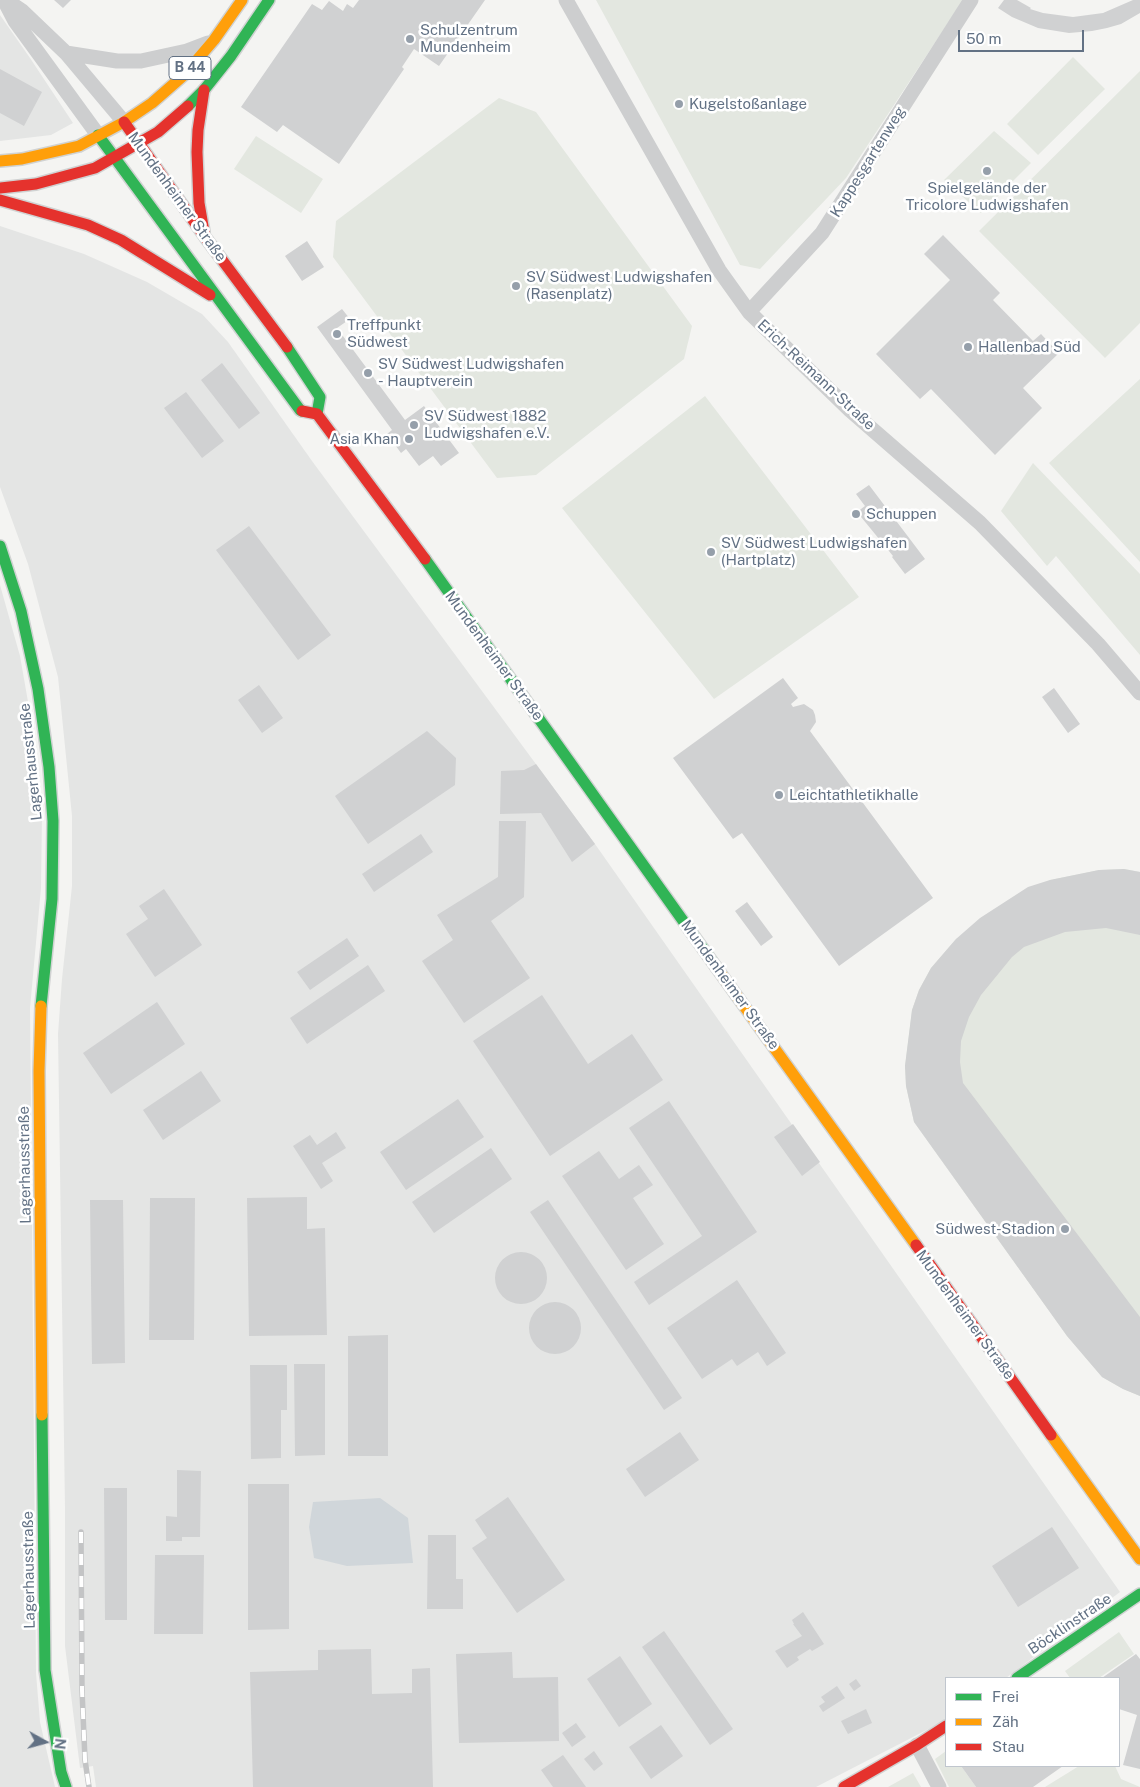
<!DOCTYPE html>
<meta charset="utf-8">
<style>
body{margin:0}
#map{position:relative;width:1140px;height:1787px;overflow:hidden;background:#f4f4f2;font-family:"Public Sans",sans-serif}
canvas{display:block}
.legend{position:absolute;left:945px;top:1677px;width:175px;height:90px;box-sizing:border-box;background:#fff;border:1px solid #c0c6ce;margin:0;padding:6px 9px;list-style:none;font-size:15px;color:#627184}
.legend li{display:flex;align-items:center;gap:10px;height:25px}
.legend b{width:25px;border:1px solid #c0c6ce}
.north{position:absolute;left:20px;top:1717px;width:50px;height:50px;-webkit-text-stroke:4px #fff;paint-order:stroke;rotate:97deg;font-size:14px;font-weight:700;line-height:20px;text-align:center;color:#627184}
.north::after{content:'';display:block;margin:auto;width:18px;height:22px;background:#627184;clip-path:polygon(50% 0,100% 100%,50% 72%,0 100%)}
.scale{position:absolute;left:958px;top:30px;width:126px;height:22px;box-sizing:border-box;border:2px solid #627184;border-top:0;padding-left:6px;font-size:15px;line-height:18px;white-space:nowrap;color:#627184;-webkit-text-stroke:4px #fff;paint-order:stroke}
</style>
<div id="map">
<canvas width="1140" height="1787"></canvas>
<ul class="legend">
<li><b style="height:6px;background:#30b455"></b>Frei</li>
<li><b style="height:6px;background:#ff9f0a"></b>Zäh</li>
<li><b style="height:6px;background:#e5322d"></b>Stau</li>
</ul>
<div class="north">N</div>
<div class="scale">50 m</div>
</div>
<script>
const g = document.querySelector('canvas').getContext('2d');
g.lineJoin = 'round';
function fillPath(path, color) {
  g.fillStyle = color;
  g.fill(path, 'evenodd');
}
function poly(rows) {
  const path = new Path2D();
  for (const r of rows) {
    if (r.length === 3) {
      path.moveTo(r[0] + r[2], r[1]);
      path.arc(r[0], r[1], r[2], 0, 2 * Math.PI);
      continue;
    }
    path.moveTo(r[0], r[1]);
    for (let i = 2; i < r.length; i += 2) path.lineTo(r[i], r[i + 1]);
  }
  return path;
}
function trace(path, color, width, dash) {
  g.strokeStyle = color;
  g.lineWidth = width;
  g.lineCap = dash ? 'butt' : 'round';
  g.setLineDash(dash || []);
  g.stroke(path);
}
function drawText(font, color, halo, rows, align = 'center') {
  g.font = font + ' "Public Sans",sans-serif';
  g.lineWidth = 5;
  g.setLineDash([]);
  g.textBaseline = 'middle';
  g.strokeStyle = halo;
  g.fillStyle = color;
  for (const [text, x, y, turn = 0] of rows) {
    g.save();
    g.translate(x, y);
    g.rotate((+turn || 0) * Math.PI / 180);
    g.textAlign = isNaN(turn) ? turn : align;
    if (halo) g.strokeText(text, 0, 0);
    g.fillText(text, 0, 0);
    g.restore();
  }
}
const built = poly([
 [0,15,30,58,73,123,51,135,0,141],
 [0,226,84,254,147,282,202,314,228,342,312,461,595,844,1120,1592,1006,1678,946,1678,946,1720,816,1787,96,1787,93,1766,80,1768,65,1646,65,1508,58,1034,62,979,72,886,72,816,58,677,28,564,0,487],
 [0,585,20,656,34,736,42,814,41,888,30,1008,36,1673,40,1722,55,1787,0,1787]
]);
const green = poly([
 [596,0,963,0,846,178,760,269,740,265],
 [1073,57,1105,89,1038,155,1007,124],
 [1140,71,1140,323,1105,358,979,231],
 [499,98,536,112,692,326,684,359,536,475,497,478,333,257,336,221],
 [994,131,1031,163,981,213,944,180],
 [256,136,323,179,301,213,234,169],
 [1140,379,1140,562,1049,463],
 [705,396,859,597,714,699,562,508],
 [1033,463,1140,574,1140,655,1056,556,1047,566,1001,511],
 [1124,869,1140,872,1140,1396,1123,1389,1102,1377,1067,1336,914,1122,906,1086,905,1066,912,1010,919,990,931,968,956,939,1050,880,1099,870],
 [1119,1632,1134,1654,1099,1678,1070,1678,1065,1671],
 [946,1751,946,1766,961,1766,976,1787,949,1787,935,1759],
 [1079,1766,1115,1766,1121,1779,1140,1787,1045,1787],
 [913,1773,921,1787,888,1787]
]);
const water = poly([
 [380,1498,408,1518,413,1563,347,1566,314,1558,309,1527,313,1502]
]);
const building = poly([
 [54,0,71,0,63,8],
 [359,0,485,0,439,66,414,49,402,67,404,69,339,164,283,125,277,132,241,107,312,4,322,10,329,1,343,11,347,4,353,8],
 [1004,0,1017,0,1031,8,1030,9,1043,13,1073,17,1103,13,1133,0,1140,0,1140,13,1121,24,1107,28,1092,31,1069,33,1038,28,1012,17,998,8],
 [0,69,42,92,24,126,0,113],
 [943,235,1000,293,993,300,1033,341,1041,334,1059,353,1023,388,1042,408,995,455,931,389,920,399,876,354,950,280,924,254],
 [307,241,324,267,302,281,285,256],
 [342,309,350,319,337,328,405,420,424,406,459,453,441,466,433,456,419,466,406,449,401,453,387,434,392,430,317,327],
 [222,363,260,413,239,429,201,380],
 [186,392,224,441,202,458,164,408],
 [869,485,925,559,905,574,892,557,893,556,857,512,865,506,856,494],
 [249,526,331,635,298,660,216,550],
 [783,678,798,698,791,704,793,707,804,704,813,710,815,715,816,722,810,731,933,898,839,966,742,833,733,839,673,758],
 [259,685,283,718,262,733,238,700],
 [1054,688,1080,724,1068,733,1042,697],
 [427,731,456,758,455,785,368,844,335,796],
 [536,764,595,844,572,862,541,813,500,814,501,771,524,770],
 [499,821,526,821,524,897,491,921,530,978,464,1023,422,961,453,940,437,915,498,877],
 [421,834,433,852,374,892,362,874],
 [1124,869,1140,872,1140,935,1106,928,1065,932,1024,947,1012,957,981,995,969,1017,961,1041,960,1062,963,1083,1140,1317,1140,1396,1123,1389,1102,1377,1067,1336,914,1122,906,1086,905,1066,912,1010,919,990,931,968,956,939,980,918,1028,887,1050,880,1099,870],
 [164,889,202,945,155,977,126,934,148,919,139,906],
 [747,902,773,937,761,946,735,911],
 [347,938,359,956,310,990,297,972],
 [368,965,385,991,307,1044,290,1018],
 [542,995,588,1064,632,1034,663,1080,550,1156,473,1041],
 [157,1002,185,1044,111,1094,83,1053],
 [201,1071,221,1101,163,1140,143,1110],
 [458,1099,484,1137,406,1190,380,1152],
 [669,1101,757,1232,649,1305,634,1282,702,1236,629,1128],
 [793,1124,820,1162,802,1176,774,1137],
 [336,1132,346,1148,322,1163,333,1181,321,1189,293,1146,310,1135,317,1145],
 [491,1148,512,1179,434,1233,412,1202],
 [599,1151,619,1179,639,1165,653,1185,633,1198,664,1244,626,1270,562,1176],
 [307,1197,307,1229,325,1228,327,1335,249,1336,247,1198],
 [150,1198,195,1198,194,1340,149,1340],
 [90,1200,123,1200,125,1363,92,1364],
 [548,1200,682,1398,664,1410,530,1212],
 [521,1278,26],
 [737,1280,786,1353,767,1366,758,1352,737,1366,732,1359,702,1379,667,1328],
 [555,1328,26],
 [388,1335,388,1456,348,1456,348,1336],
 [294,1364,325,1364,325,1455,295,1456],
 [250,1365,287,1365,287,1410,281,1410,281,1458,251,1459],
 [680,1432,699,1460,645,1497,626,1469],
 [177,1470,201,1471,200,1537,182,1537,182,1541,166,1541,166,1516,177,1517],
 [248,1484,289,1484,289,1629,248,1630],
 [104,1488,127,1488,127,1620,105,1620],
 [508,1497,565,1580,517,1613,472,1548,487,1538,475,1520],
 [1052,1527,1079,1568,1018,1607,992,1566],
 [428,1535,456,1535,456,1579,463,1579,463,1609,427,1609],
 [155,1555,204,1555,203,1634,154,1634],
 [803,1612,824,1644,812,1651,810,1649,797,1657,799,1660,787,1668,775,1651,802,1636,793,1624,794,1624,792,1620],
 [664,1631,733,1729,710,1745,642,1647],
 [371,1649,372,1694,412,1693,412,1669,430,1668,433,1787,253,1787,250,1672,318,1670,318,1650],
 [512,1652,513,1678,558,1677,559,1741,459,1743,456,1654],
 [1136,1654,1140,1659,1140,1769,1123,1765,1137,1715,1119,1709,1119,1678,1102,1678],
 [620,1656,652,1704,619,1727,587,1679],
 [856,1679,861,1686,854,1691,849,1684],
 [837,1686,845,1698,823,1712,819,1706,825,1702,821,1697],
 [866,1709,872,1723,848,1734,841,1721],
 [576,1723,586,1737,572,1747,562,1733],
 [661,1725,683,1756,651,1779,629,1747],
 [594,1751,603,1764,594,1771,584,1759],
 [563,1755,586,1787,553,1787,541,1770],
 [961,1766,1063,1766,1033,1787,976,1787]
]);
const street = poly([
 [4,0,15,21,98,135],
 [6,0,22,11,66,53,124,122],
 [566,0,719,270,749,312,850,410,980,523,1098,644,1140,693],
 [66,53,117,61,141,61,187,51,208,43],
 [749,312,822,233,971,0],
 [917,1745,939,1787]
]);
const fast = poly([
 [188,106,204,90,231,56,269,0],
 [98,135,300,410,302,411],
 [287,347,320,397,317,414],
 [0,546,21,611,38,689,49,767,53,821,52,899,41,1006],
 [425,559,716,967],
 [42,1415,45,1670,61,1772,66,1787],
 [1017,1678,1140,1594]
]);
const slow = poly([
 [0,161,22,159,79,146,124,122,152,103,184,75,214,40,242,0],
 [716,967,916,1245],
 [41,1006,39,1071,42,1415],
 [1051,1435,1140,1559]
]);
const jam = poly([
 [204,90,198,130,197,152,199,203,204,232],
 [124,122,205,237,287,347],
 [0,188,36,184,95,168,158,132,188,106],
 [0,200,88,225,121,240,210,295],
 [302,411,317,414,425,559],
 [916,1245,1051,1435],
 [844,1787,917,1745,946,1726]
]);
const rail = poly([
 [81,1532,82,1690,85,1760,89,1787]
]);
const markers = [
 [410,39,5,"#959faa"],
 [679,104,5,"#959faa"],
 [987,171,5,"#959faa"],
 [516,286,5,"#959faa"],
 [337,334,5,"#959faa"],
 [968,347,5,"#959faa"],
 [368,373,5,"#959faa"],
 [414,425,5,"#959faa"],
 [409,439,5,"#959faa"],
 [856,514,5,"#959faa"],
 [711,552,5,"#959faa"],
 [779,795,5,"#959faa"],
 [1065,1229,5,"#959faa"]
];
const shields = [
 [190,68,42]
];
const shieldNames = [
 ["B 44",190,68]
];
const poiNames = [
 ["Schulzentrum",420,30],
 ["Mundenheim",420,47],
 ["Kugelstoßanlage",689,104],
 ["Spielgelände der",987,188,"center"],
 ["Tricolore Ludwigshafen",987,205,"center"],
 ["SV Südwest Ludwigshafen",526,277],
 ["(Rasenplatz)",526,294],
 ["Treffpunkt",347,325],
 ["Südwest",347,342],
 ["Hallenbad Süd",978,347],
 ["SV Südwest Ludwigshafen",378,364],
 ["- Hauptverein",378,381],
 ["SV Südwest 1882",424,416],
 ["Ludwigshafen e.V.",424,433],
 ["Asia Khan",399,439,"right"],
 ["Schuppen",866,514],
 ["SV Südwest Ludwigshafen",721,543],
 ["(Hartplatz)",721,560],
 ["Leichtathletikhalle",789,795],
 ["Südwest-Stadion",1055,1229,"right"]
];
const streetNames = [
 ["Kappesgartenweg",868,162,-58],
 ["Mundenheimer Straße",177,197,54],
 ["Erich-Reimann-Straße",816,375,43],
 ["Mundenheimer Straße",494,656,54],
 ["Lagerhausstraße",31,762,-96],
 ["Mundenheimer Straße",730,985,54],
 ["Lagerhausstraße",25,1165,-91],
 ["Mundenheimer Straße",965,1315,54],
 ["Lagerhausstraße",29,1570,-91],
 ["Böcklinstraße",1070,1624,-34]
];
fillPath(built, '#e4e5e4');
fillPath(green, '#e3e7e0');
fillPath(water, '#d0d6da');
fillPath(building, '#d0d1d2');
trace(fast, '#d0d2d2', 14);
trace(slow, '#d0d2d2', 14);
trace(jam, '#d0d2d2', 14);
trace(street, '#cdcecf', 15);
trace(fast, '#30b455', 11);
trace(slow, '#ff9f0a', 11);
trace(jam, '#e5322d', 11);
trace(rail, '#c3c4c5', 5.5);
trace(rail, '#fff', 4, [11]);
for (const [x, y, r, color] of markers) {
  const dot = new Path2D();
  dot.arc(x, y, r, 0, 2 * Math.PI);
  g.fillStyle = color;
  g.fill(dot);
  trace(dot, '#fff', 2);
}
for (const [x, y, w] of shields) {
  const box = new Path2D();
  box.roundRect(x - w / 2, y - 11.5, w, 23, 4);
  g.fillStyle = '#fff';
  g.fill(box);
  trace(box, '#627184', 1);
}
drawText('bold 14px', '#627184', null, shieldNames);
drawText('15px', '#627184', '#fff', poiNames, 'left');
drawText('15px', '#627184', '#fff', streetNames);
</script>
